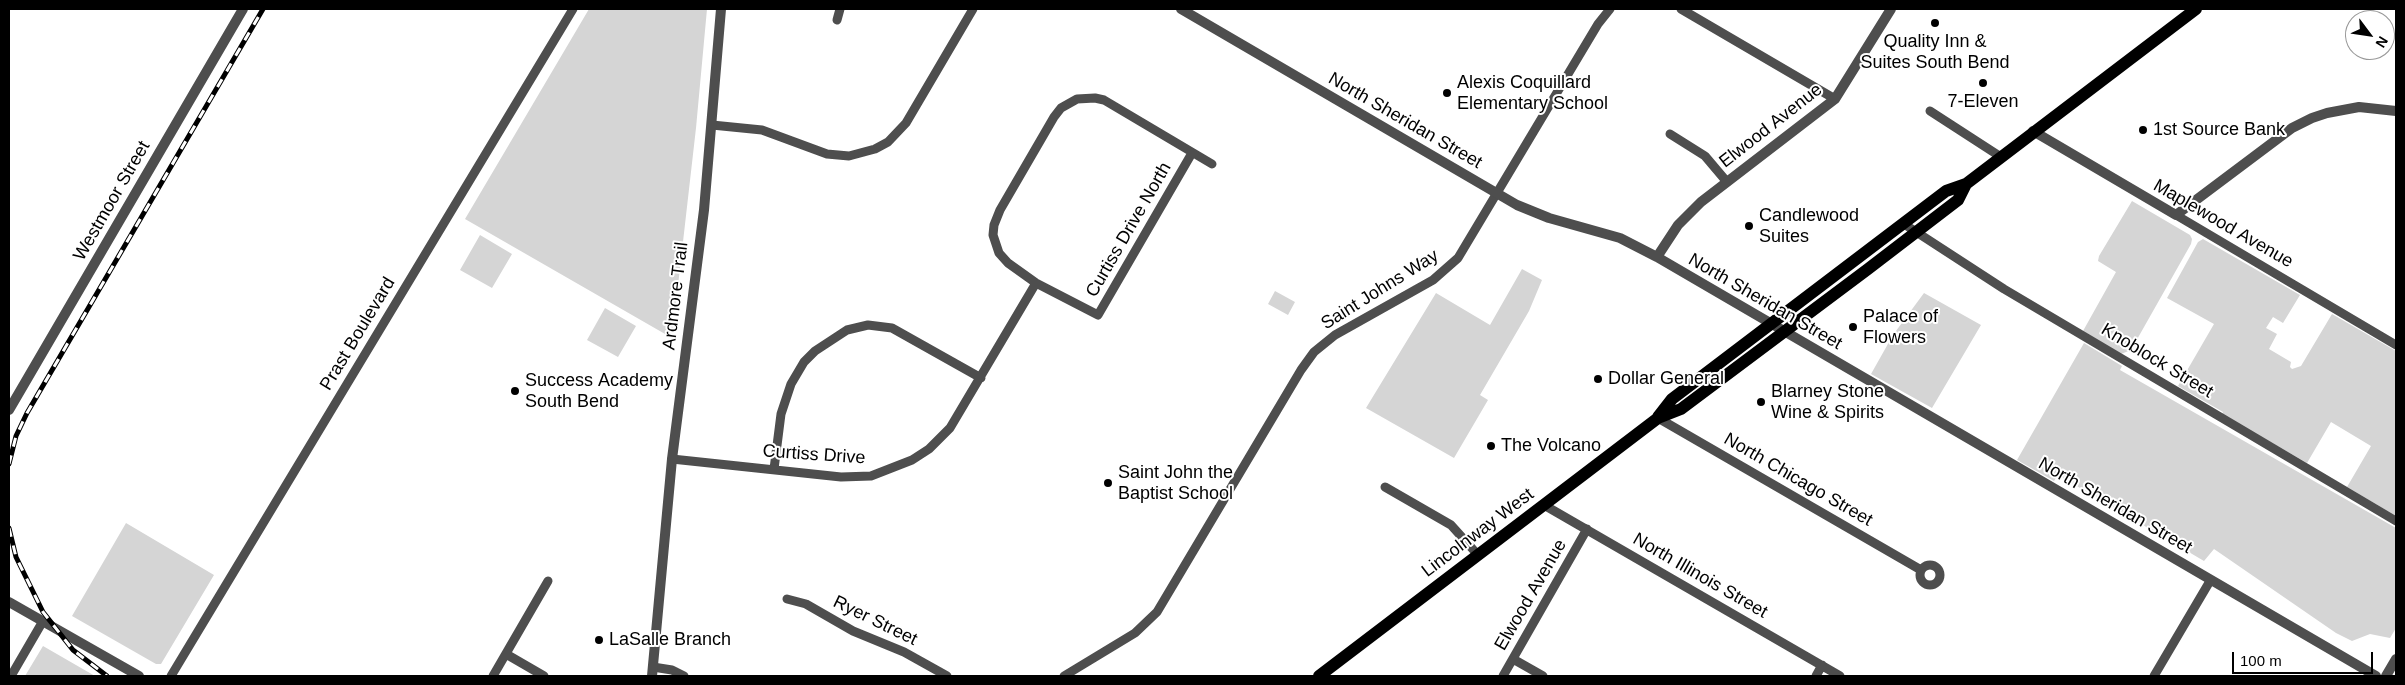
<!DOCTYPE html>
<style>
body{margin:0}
#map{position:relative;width:2405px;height:685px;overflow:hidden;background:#fff;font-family:Helvetica,sans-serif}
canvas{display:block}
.frame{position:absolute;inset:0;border:10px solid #000;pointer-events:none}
.north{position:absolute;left:2345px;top:10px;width:50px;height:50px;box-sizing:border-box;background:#fff;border:1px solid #999;border-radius:50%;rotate:121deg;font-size:14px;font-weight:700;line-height:20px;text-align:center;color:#000}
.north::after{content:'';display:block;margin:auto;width:18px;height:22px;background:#000;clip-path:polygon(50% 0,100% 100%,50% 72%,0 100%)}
.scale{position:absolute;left:2232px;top:652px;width:141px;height:22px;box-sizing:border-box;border:2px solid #000;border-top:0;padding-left:6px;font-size:15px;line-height:18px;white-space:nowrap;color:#000;-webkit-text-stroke:4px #fff;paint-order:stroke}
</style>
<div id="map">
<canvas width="2405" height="685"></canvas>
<div class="frame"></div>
<div class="north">N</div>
<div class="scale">100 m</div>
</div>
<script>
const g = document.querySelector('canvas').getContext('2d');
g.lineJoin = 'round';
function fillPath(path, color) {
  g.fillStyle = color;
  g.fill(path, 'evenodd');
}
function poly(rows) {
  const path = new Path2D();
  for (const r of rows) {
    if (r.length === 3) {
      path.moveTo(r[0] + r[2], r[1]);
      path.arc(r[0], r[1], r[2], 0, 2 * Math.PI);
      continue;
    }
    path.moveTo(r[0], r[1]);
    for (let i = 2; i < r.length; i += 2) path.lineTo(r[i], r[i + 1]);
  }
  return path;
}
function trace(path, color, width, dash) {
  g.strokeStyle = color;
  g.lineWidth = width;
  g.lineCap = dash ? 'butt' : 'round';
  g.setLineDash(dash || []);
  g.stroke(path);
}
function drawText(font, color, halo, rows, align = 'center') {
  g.font = font + ' Helvetica,sans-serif';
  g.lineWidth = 4;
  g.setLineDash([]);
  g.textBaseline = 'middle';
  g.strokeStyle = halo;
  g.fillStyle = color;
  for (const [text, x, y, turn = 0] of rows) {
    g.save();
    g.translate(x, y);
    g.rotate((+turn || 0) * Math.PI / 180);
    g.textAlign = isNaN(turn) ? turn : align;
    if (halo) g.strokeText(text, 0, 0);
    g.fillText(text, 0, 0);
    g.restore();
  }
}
const green = poly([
 [589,9,707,9,696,128,672,338,465,219],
 [2132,201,2190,235,2192,239,2191,244,2131,350,2121,354,2083,331,2116,272,2098,261,2099,256],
 [480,235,512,254,492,288,460,270],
 [2203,239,2300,295,2283,323,2273,317,2266,328,2277,334,2269,349,2291,362,2290,367,2292,369,2301,366,2332,314,2396,351,2396,516,2347,487,2371,446,2331,422,2307,463,2222,414,2223,412,2178,386,2214,324,2167,298,2198,242],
 [1522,269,1542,280,1529,311,1480,395,1488,400,1454,458,1366,408,1436,293,1490,325],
 [1275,291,1295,302,1288,315,1268,304],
 [1924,293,1981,325,1932,408,1871,374,1893,335],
 [605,308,636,326,618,357,587,340],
 [2084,343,2122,366,2120,370,2396,528,2396,628,2390,638,2370,634,2352,641,2336,633,2214,549,2204,561,2058,475,2054,481,2017,460],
 [126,523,214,575,161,664,156,664,72,616],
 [43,646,95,676,25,676]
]);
const minor = poly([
 [1681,9,1835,99],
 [837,20,840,9],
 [1930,111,2001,157],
 [712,125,762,130,827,154,849,156,875,149,888,142,906,123,973,9],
 [1670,134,1705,156,1727,182],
 [1192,153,1098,315,1036,283,1008,263,999,253,993,235,994,225,1000,210,1054,117,1061,108,1077,99,1095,98,1104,100,1212,164],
 [2176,215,2396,345],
 [1904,224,2004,289,2396,521],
 [1658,418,1921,570],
 [672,459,841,477,871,476,912,460,929,449,950,428,1036,283],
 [774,469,781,414,791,384,804,362,815,351,847,330,868,325,892,328,981,378],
 [1385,487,1451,525,1478,555],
 [1544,505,1840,676],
 [1930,575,10],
 [787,599,806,604,853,631,904,652,947,676],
 [506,654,544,676],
 [1513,659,1543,676],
 [653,667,672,670,684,676],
 [11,676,43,621],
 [171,676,573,9],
 [493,676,548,581],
 [1064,676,1135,633,1157,612,1301,370,1314,352,1335,335,1433,280,1458,258,1598,24,1610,9],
 [1503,676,1587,529],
 [1816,676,1822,665],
 [2154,676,2210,581]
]);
const tertiary = poly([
 [1181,9,1517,205,1549,218,1620,238,1657,257,2376,676],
 [2033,131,2176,215,2292,128,2312,118,2327,113,2359,107,2396,111],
 [1657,257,1678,225,1701,202,1835,99,1891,9],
 [9,410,243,9],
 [9,602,139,676],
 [652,676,672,459,704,210,721,9],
 [2386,676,2396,659]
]);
const primary = poly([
 [1658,417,1672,399,1946,191,1966,184,2196,9],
 [1319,676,1658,418,1681,409,1868,269,1958,200,1966,184]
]);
const rail = poly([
 [9,464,16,436,27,413,263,9],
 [9,528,16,557,43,612,73,650,107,676]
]);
const markers = [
 [1935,23,5,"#000"],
 [1983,83,5,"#000"],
 [1447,93,5,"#000"],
 [2143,130,5,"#000"],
 [1749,226,5,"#000"],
 [1853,327,5,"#000"],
 [1598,379,5,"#000"],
 [515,391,5,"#000"],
 [1761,402,5,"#000"],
 [1491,446,5,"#000"],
 [1108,483,5,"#000"],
 [599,640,5,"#000"]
];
const poiNames = [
 ["Quality Inn &",1935,42,"center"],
 ["Suites South Bend",1935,63,"center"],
 ["Alexis Coquillard",1457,83],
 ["Elementary School",1457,104],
 ["7-Eleven",1983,102,"center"],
 ["1st Source Bank",2153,130],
 ["Candlewood",1759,216],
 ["Suites",1759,237],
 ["Palace of",1863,317],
 ["Flowers",1863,338],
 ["Dollar General",1608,379],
 ["Success Academy",525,381],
 ["South Bend",525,402],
 ["Blarney Stone",1771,392],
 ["Wine & Spirits",1771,413],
 ["The Volcano",1501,446],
 ["Saint John the",1118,473],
 ["Baptist School",1118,494],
 ["LaSalle Branch",609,640]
];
const streetNames = [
 ["North Sheridan Street",1405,121,30],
 ["Elwood Avenue",1771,126,-38],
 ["Westmoor Street",112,201,-60],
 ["Maplewood Avenue",2223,224,30],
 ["Curtiss Drive North",1129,230,-60],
 ["Saint Johns Way",1380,290,-32],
 ["Ardmore Trail",676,296,-83],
 ["North Sheridan Street",1765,302,30],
 ["Prast Boulevard",358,334,-59],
 ["Knoblock Street",2157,361,31],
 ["Curtiss Drive",814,455,4],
 ["North Chicago Street",1798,480,30],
 ["North Sheridan Street",2115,506,30],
 ["Lincolnway West",1478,533,-37],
 ["North Illinois Street",1700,576,30],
 ["Elwood Avenue",1531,595,-60],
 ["Ryer Street",875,621,26]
];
fillPath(green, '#d5d5d5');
trace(minor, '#4e4e4e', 9);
trace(tertiary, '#4e4e4e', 10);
trace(primary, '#000', 12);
trace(rail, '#000', 5);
trace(rail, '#fff', 3, [9]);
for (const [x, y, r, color] of markers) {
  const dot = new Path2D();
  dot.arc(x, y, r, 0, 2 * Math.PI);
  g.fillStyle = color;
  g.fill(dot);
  trace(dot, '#fff', 2);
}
drawText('18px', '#000', '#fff', poiNames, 'left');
drawText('18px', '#000', '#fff', streetNames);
</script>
